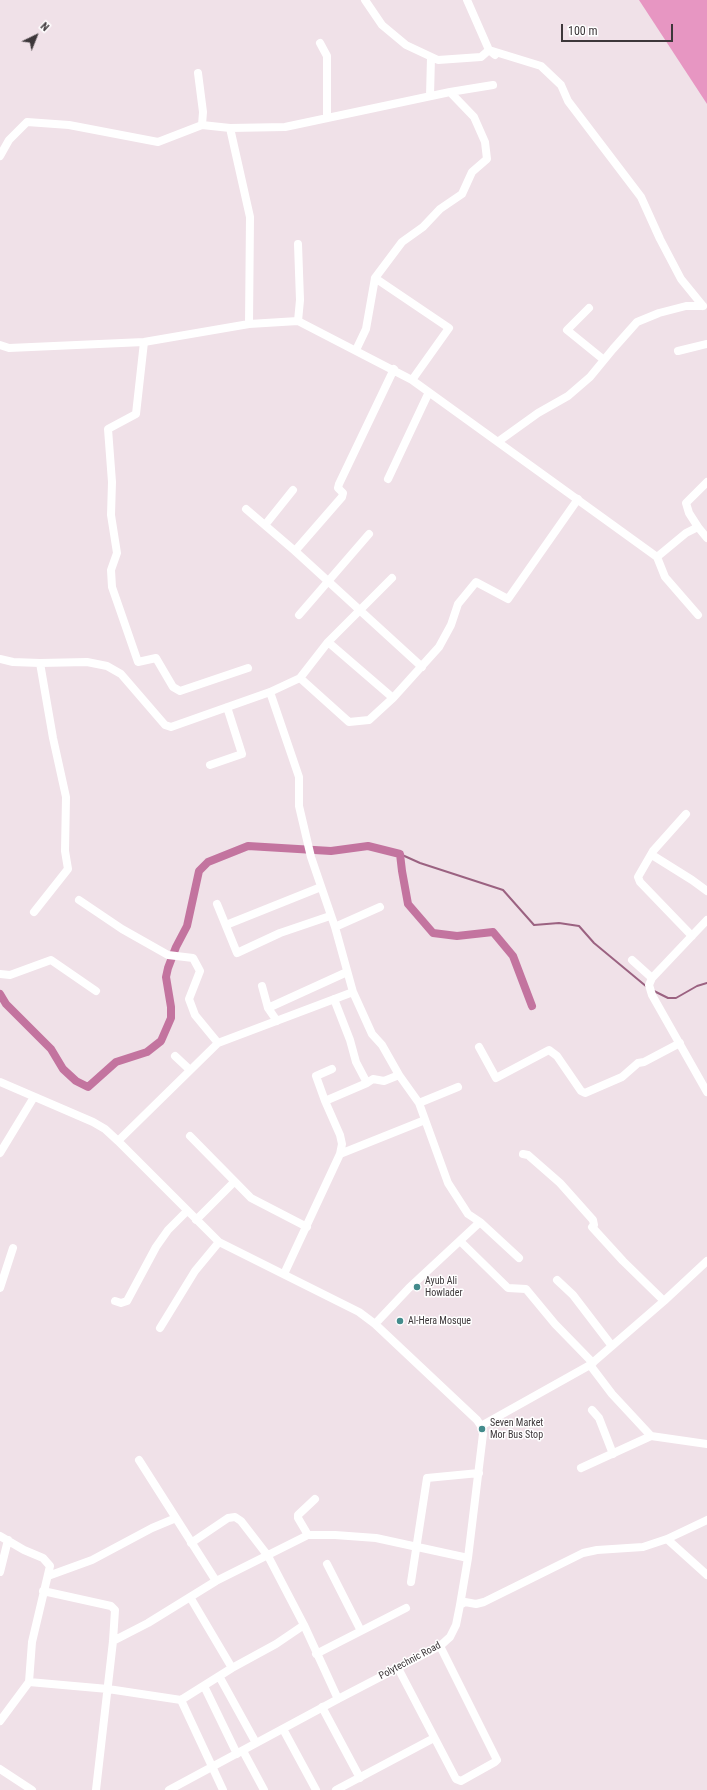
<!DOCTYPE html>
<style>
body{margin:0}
#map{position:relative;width:707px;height:1790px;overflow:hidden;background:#f0e1e8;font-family:"Roboto Condensed",sans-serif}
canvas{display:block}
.north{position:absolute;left:16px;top:16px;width:40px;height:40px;-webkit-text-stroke:3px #fff;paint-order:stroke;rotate:43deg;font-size:11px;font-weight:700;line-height:16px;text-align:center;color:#3d373a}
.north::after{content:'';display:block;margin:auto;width:14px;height:18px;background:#3d373a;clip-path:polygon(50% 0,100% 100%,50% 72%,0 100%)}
.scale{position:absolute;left:561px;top:24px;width:112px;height:18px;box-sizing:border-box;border:2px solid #3d373a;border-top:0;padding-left:5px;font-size:12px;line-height:14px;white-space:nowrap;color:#3d373a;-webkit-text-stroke:3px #fff;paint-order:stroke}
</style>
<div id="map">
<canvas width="707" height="1790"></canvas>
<div class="north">N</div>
<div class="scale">100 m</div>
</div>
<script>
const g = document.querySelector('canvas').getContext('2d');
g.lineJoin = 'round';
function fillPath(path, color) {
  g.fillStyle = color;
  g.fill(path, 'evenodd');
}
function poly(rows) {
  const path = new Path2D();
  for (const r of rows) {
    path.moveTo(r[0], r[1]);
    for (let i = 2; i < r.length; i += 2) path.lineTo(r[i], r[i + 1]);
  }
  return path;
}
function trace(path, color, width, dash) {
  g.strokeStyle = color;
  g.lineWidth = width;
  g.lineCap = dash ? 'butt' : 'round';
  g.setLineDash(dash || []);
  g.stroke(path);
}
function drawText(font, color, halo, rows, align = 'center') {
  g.font = font + ' "Roboto Condensed",sans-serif';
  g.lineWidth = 3;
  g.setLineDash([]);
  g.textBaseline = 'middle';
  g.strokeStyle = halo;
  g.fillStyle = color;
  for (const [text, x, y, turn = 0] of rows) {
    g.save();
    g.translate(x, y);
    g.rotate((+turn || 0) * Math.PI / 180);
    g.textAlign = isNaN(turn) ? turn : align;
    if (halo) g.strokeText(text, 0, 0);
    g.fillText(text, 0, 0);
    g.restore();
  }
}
const forest = poly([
 [639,0,707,0,707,104]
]);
const stream = poly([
 [400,854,420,863,503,890,534,925,559,923,579,926,594,943,647,987],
 [654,991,668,998,676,998,697,986,707,983]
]);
const canal = poly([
 [0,994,6,1004,51,1049,63,1069,76,1081,88,1087,116,1062,147,1052,161,1041,171,1018,171,1007,166,977,168,968,176,947,187,926,199,871,208,862,248,846,331,851,368,846,400,854,402,871,408,904,433,933,457,936,493,932,513,956,532,1006]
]);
const minor = poly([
 [365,0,382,25,406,45,438,60,481,57,489,50,467,0],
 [320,43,327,56,327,118],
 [495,55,489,50,541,66,561,85,568,101,641,197,660,239,681,279,703,306],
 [198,73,203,112,202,125],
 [450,92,493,85],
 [430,96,431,57],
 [230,128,250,217,249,324],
 [0,156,9,140,27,122,69,125,158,142,202,125,230,128,285,127,450,92,474,117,485,142,487,159,472,172,462,194,440,209,423,227,402,242,375,278,366,329,356,350],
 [298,244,300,300,298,321],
 [375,278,449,328,412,380,657,557],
 [589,308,567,330,604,360],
 [144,342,136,414,108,429,112,482,111,515,117,553,111,570,112,587,120,610,138,662,156,658,173,687,180,691,248,668],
 [0,345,9,348,144,342,249,324,298,321,412,380],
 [678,351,707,344],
 [499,441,538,413,568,396,590,377,613,349,637,322,659,313,686,306,703,306],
 [388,479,429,392],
 [246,509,295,551,422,667],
 [265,525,293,490],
 [698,527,689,513,686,503,707,482],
 [295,551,342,497,343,493,338,488,339,484,394,369],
 [299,615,369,534],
 [698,615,665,577,657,557,686,533,698,527,707,538],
 [0,659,13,662,40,663,87,662,107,666,121,674,165,725,171,727,270,692,300,678,328,642,392,578],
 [300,678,349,722,369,720,393,698,328,642],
 [270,692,299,777,299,806,311,857,335,927,353,992,372,1034,382,1045,399,1075,384,1081,373,1079,367,1083,325,1101,316,1076,332,1069],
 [393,698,439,647,451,625,458,604,476,582,508,599,578,499],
 [210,765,242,754,227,707],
 [686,814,653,851,638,877,640,882,692,936],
 [652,855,692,880,707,891],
 [79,900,122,929,168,955,193,958,200,971,189,999,195,1015,218,1043],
 [217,904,237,953,280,933,330,916],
 [34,912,68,869,65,851,66,797,53,738,40,663],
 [707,920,652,978,649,985,652,995,707,1092],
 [226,925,321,887],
 [335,927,380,907],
 [632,960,652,978],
 [0,974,10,975,51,960,96,991],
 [262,986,268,1008,277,1021],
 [334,999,350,1040,356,1062,367,1083],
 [268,1008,347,972],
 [479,1047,496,1078,549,1050,557,1056,581,1091,585,1093,622,1077,638,1063,644,1062,680,1043],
 [175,1056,190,1070],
 [399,1075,419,1103,448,1183,468,1214,480,1222,519,1258],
 [0,1082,93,1122,105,1129,118,1141,219,1242,359,1312,375,1324,477,1420,481,1426,483,1434,468,1558,460,1605],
 [419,1103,458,1087],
 [190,1136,251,1198,307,1227],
 [118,1141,218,1043,353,992],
 [0,1153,34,1097],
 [340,1154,425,1120],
 [523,1154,528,1155,560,1183,593,1220,594,1225,592,1227,623,1261,664,1301],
 [196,1220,234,1182],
 [460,1241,508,1288,526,1289,555,1324,593,1363],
 [284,1274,340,1154,342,1144,340,1135,325,1101],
 [557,1280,573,1295,612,1346],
 [0,1288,13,1248],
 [115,1301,121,1303,127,1301,156,1247,168,1230,187,1211],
 [375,1324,409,1288,480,1222],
 [160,1328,195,1271,219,1242],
 [590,1365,612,1394,651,1436,707,1444],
 [592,1410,599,1418,613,1454],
 [481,1426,590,1365,664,1301,707,1261],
 [139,1460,216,1581],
 [581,1468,651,1436],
 [308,1535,298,1518,298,1515,315,1499],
 [0,1536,24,1550,43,1558,50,1566,32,1642,29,1682,0,1721],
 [667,1539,707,1575],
 [191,1543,228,1518,235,1517,241,1521,268,1556,304,1625,338,1699],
 [327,1564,361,1631],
 [0,1572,8,1540],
 [48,1576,92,1560,152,1528,176,1518],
 [411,1582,427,1478,479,1473],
 [43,1591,111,1606,115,1610,113,1641,96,1790],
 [190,1597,232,1668],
 [113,1641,148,1623,216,1581,308,1535,335,1535,376,1538,468,1558],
 [316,1654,406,1608],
 [398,1668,456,1779,461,1781,495,1762,497,1760,440,1646],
 [219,1676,256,1743],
 [29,1682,108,1689,181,1700,223,1790],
 [204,1686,237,1754],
 [181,1700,232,1668,276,1644,304,1625],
 [322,1707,360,1778],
 [283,1729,316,1790],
 [243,1751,264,1790],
 [0,1769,32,1790],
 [169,1790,338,1699,440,1646,450,1637,456,1625,460,1605,465,1602,476,1604,484,1602,583,1553,597,1550,643,1547,667,1539,707,1520],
 [336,1790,434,1738]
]);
const markers = [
 [417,1287,4,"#438b8c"],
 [400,1321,4,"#438b8c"],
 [482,1429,4,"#438b8c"]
];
const poiNames = [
 ["Ayub Ali",425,1281],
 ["Howlader",425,1293],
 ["Al-Hera Mosque",408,1321],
 ["Seven Market",490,1423],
 ["Mor Bus Stop",490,1435]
];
const streetNames = [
 ["Polytechnic Road",410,1661,-28]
];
fillPath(forest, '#e796c2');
trace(stream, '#9b6281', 2);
trace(canal, '#c3749f', 8);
trace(minor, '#fff', 8);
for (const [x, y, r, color] of markers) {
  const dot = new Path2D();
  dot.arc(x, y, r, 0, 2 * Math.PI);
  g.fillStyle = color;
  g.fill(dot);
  trace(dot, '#fff', 1.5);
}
drawText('10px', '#3d373a', '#fff', poiNames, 'left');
drawText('10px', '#3d373a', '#fff', streetNames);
</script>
